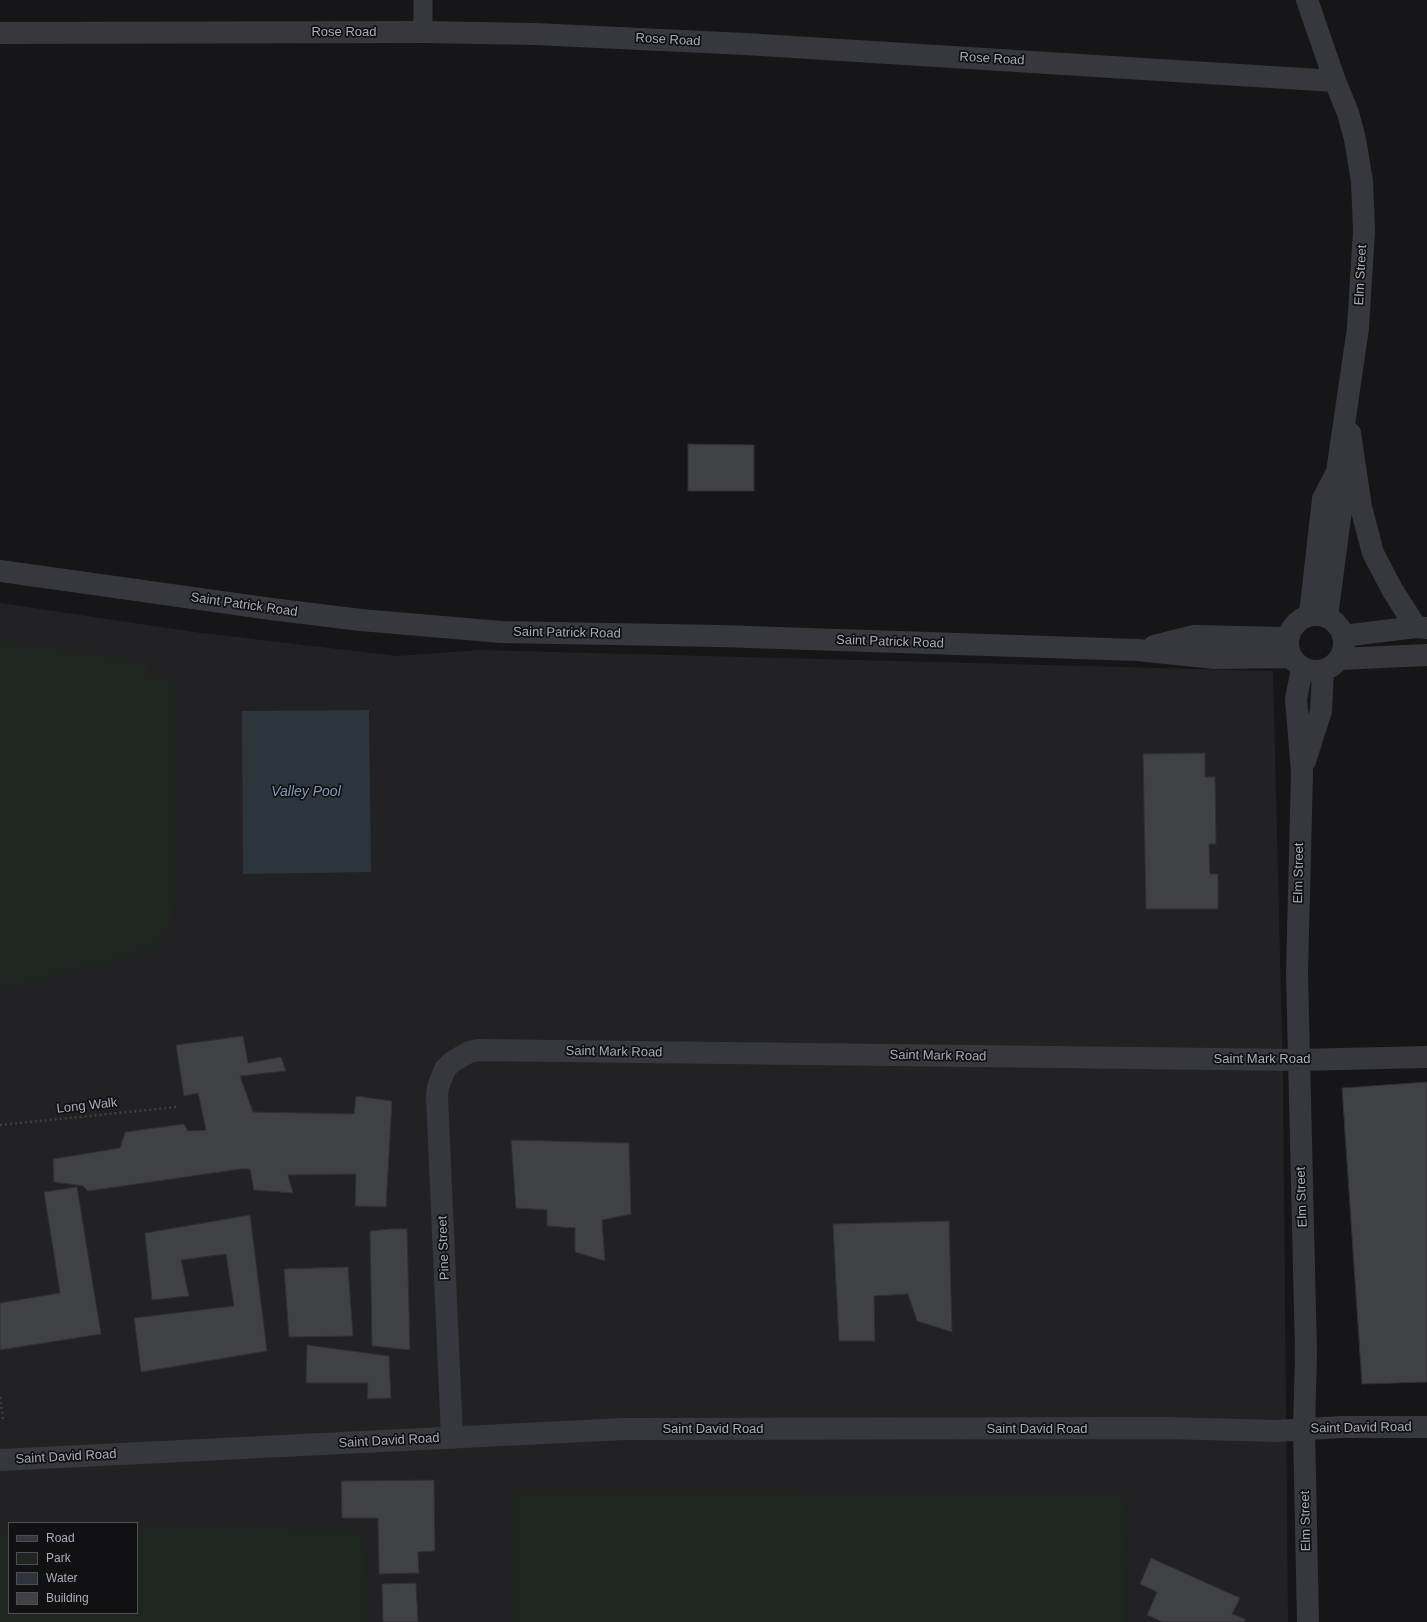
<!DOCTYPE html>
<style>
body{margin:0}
#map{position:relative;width:1427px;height:1622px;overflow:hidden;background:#161618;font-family:Helvetica,sans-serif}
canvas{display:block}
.legend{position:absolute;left:8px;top:1522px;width:130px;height:92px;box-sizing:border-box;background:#111113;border:1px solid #4d4f55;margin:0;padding:5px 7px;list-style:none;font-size:12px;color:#a8adb8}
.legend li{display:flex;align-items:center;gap:8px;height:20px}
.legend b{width:20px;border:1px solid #4d4f55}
</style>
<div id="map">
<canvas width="1427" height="1622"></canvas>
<ul class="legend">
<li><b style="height:5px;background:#37383d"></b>Road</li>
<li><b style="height:11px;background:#1e261f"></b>Park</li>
<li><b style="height:11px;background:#2c353c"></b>Water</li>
<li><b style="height:11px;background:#404145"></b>Building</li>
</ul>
</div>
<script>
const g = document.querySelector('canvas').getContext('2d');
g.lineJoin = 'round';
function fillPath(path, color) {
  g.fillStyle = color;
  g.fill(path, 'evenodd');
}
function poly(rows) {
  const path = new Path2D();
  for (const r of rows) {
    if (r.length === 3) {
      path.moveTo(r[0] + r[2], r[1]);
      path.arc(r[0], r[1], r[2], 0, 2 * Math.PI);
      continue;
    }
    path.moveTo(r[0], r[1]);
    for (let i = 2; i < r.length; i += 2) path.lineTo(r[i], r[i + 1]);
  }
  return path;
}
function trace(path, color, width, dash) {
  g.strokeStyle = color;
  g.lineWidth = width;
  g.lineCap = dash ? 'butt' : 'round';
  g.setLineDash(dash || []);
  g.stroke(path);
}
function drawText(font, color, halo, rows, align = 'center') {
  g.font = font + ' Helvetica,sans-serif';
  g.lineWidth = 3.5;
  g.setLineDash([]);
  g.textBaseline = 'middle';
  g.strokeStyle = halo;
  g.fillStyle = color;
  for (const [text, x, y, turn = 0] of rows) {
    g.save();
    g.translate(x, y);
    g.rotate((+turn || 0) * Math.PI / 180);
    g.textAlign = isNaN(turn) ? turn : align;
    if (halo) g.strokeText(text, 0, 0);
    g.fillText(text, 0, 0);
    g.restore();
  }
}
const built = poly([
 [0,603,194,632,397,656,480,650,1273,671,1283,1077,1288,1622,0,1622],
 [9,1523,137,1523,137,1613,9,1613]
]);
const green = poly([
 [0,640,148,662,148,675,175,680,176,869,172,919,162,941,134,955,0,990],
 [513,1491,1126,1492,1125,1622,513,1622],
 [212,1526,363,1530,368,1622,0,1622,0,1531,9,1530,9,1613,137,1613,137,1527]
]);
const water = poly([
 [369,710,371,872,243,874,242,711]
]);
const building = poly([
 [688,444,754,445,754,491,688,491,688,444],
 [1205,753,1205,777,1215,777,1216,844,1209,844,1210,874,1218,874,1218,909,1146,909,1143,754,1205,753],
 [243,1036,248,1063,281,1057,286,1071,240,1076,253,1112,354,1114,356,1096,392,1101,386,1207,355,1206,356,1174,288,1175,293,1193,254,1190,250,1169,241,1169,88,1191,83,1186,54,1182,53,1159,120,1148,125,1132,184,1124,188,1131,206,1130,198,1093,184,1096,176,1045,243,1036],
 [1427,1082,1427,1382,1362,1384,1342,1088,1427,1082],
 [511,1140,629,1143,631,1214,602,1220,605,1261,575,1252,575,1228,547,1226,547,1210,516,1208,511,1140],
 [77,1187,101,1334,0,1350,0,1303,60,1293,44,1192,77,1187],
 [250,1215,267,1351,141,1372,134,1318,234,1306,226,1254,181,1260,189,1296,152,1300,145,1233,250,1215],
 [949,1221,952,1332,917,1321,908,1294,874,1296,875,1341,839,1341,833,1224,949,1221],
 [391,1229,407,1229,410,1350,372,1346,370,1231,391,1229],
 [348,1267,353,1336,289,1337,284,1269,348,1267],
 [307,1345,389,1356,391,1398,367,1399,368,1383,306,1383,307,1345],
 [434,1480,435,1551,418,1552,419,1573,379,1574,378,1518,342,1518,341,1481,434,1480],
 [1151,1558,1240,1598,1232,1614,1245,1619,1244,1622,1162,1622,1147,1615,1157,1592,1140,1584,1151,1558],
 [416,1583,418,1622,383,1622,382,1584,416,1583]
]);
const path = poly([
 [0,1125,177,1107],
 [0,1397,3,1419]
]);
const lane = poly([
 [423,0,423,32]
]);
const street = poly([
 [1307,0,1335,81,1348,113,1355,139,1362,181,1364,231,1358,328,1337,472,1342,503,1327,616],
 [0,33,423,32,535,34,745,44,1335,81],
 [1350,433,1361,507,1373,553,1393,591,1416,627],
 [0,571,271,609,361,620,501,632,719,636,1137,650,1215,658,1290,657],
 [1310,614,1323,499,1337,472],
 [1316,643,28],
 [1343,636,1416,627,1427,628],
 [1154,646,1194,636,1287,638],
 [1340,659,1427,655],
 [1302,669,1296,699,1302,772,1297,973,1306,1353,1304,1429,1308,1622],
 [1305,761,1321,711,1323,671],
 [452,1437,437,1097,438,1087,445,1069,452,1062,469,1052,478,1050,1299,1060,1427,1057],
 [0,1460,624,1429,1166,1428,1277,1431,1341,1427,1427,1427]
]);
const streetNames = [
 ["Rose Road",344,32],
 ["Rose Road",668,40,3],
 ["Rose Road",992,59,3],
 ["Elm Street",1361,275,-87],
 ["Saint Patrick Road",244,605,8],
 ["Saint Patrick Road",567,633,1],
 ["Saint Patrick Road",890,642,2],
 ["Elm Street",1299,873,-89],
 ["Saint Mark Road",614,1052,1],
 ["Saint Mark Road",938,1056,1],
 ["Saint Mark Road",1262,1059],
 ["Long Walk",87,1106,-6],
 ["Elm Street",1302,1197,-92],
 ["Pine Street",444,1248,-92],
 ["Saint David Road",1361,1428,-1],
 ["Saint David Road",713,1429],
 ["Saint David Road",1037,1429],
 ["Saint David Road",389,1441,-3],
 ["Saint David Road",66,1457,-3],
 ["Elm Street",1306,1521,-91]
];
const waterNames = [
 ["Valley Pool",306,792]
];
fillPath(built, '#222225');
fillPath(green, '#1e261f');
fillPath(water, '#2c353c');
fillPath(building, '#404145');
trace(building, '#303034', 1);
trace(path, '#3d3f44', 2.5, [2, 3]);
trace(lane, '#37383d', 19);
trace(street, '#37383d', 22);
drawText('13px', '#a8adb8', '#111113', streetNames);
drawText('italic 14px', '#7f9bb3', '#111113', waterNames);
</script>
